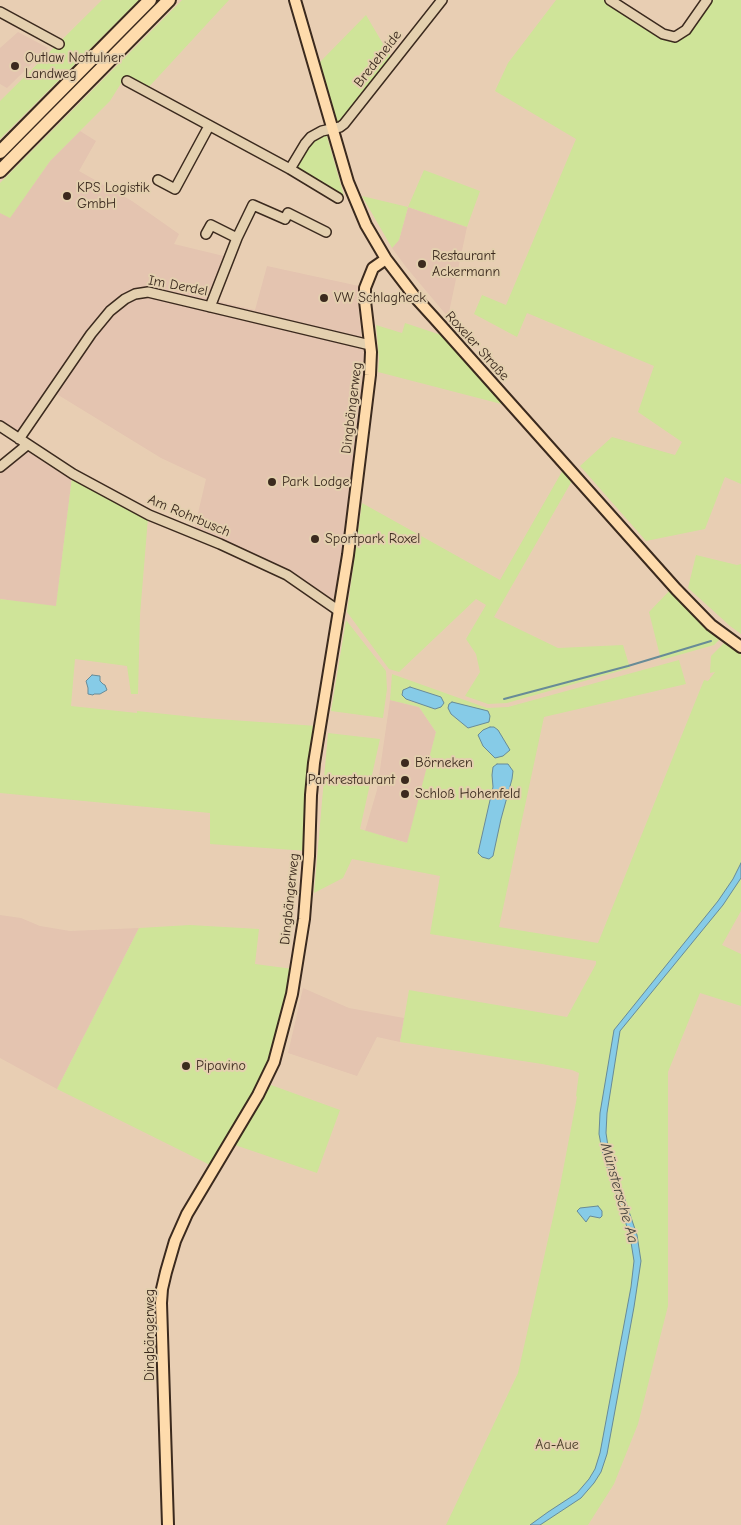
<!DOCTYPE html>
<meta charset="utf-8">
<style>
body{margin:0}
canvas{display:block;background:#e8ceb3}
</style>
<canvas width="741" height="1525"></canvas>
<script>
const g = document.querySelector('canvas').getContext('2d');
g.lineJoin = 'round';
function fillPath(path, color) {
  g.fillStyle = color;
  g.fill(path, 'evenodd');
}
function poly(rows) {
  const path = new Path2D();
  for (const r of rows) {
    path.moveTo(r[0], r[1]);
    for (let i = 2; i < r.length; i += 2) path.lineTo(r[i], r[i + 1]);
  }
  return path;
}
function trace(path, color, width, dash) {
  g.strokeStyle = color;
  g.lineWidth = width;
  g.lineCap = dash ? 'butt' : 'round';
  g.setLineDash(dash || []);
  g.stroke(path);
}
function drawText(font, color, halo, rows, align = 'center') {
  g.font = font + ' "Comic Neue",sans-serif';
  g.lineWidth = 4;
  g.setLineDash([]);
  g.textBaseline = 'middle';
  g.strokeStyle = halo;
  g.fillStyle = color;
  for (const [text, x, y, turn = 0] of rows) {
    g.save();
    g.translate(x, y);
    g.rotate((+turn || 0) * Math.PI / 180);
    g.textAlign = isNaN(turn) ? turn : align;
    if (halo) g.strokeText(text, 0, 0);
    g.fillText(text, 0, 0);
    g.restore();
  }
}
const built = poly([
 [18,32,48,48,7,88,0,84,0,48],
 [80,131,96,141,79,171,132,201,179,234,174,244,232,258,217,301,255,310,267,266,359,286,357,295,362,343,368,359,337,606,194,530,206,479,161,458,55,393,18,435,0,422,0,213,10,217,50,161],
 [408,207,467,227,448,317,406,267,392,248,399,240],
 [26,449,72,477,56,607,0,599,0,469],
 [390,700,419,707,436,732,408,843,365,831,377,790],
 [0,915,21,918,40,926,70,931,139,928,57,1089,0,1058],
 [303,988,349,1008,404,1018,400,1042,377,1037,357,1076,288,1053]
]);
const green = poly([
 [102,0,139,0,0,139,0,101],
 [182,0,229,0,147,89,125,77,110,101,50,161,10,218,0,213,0,183],
 [556,0,605,0,665,38,689,32,711,0,741,0,741,484,725,477,705,529,646,541,580,466,612,437,675,455,682,442,638,412,654,366,527,313,517,337,474,314,482,295,506,305,576,139,495,91,508,63],
 [366,15,392,59,339,128,320,62],
 [326,133,344,196,294,168,311,141],
 [424,170,480,191,467,227,408,207,399,240,392,248,362,196,408,207],
 [405,323,444,336,509,406,378,372,379,359,376,325,402,333],
 [564,468,573,479,494,617,558,648,623,645,630,668,507,703,488,704,465,696,480,672,476,654,466,639,486,605,476,599,399,672,389,669,347,612,362,503,500,580],
 [72,477,148,518,140,615,138,694,131,694,127,666,75,659,71,706,137,713,137,711,203,718,317,726,307,851,210,844,210,813,0,793,0,599,56,606],
 [696,555,737,565,741,564,741,634,730,626,688,588],
 [672,588,721,638,714,645,661,660,649,612],
 [346,620,386,671,387,689,383,718,331,711],
 [725,642,741,652,741,911,722,945,741,954,741,1006,700,993,668,1072,668,1306,638,1424,614,1484,588,1525,446,1525,518,1373,560,1186,577,1097,576,1096,579,1073,572,1070,542,1064,400,1042,409,990,567,1017,596,964,596,961,430,934,440,876,352,859,343,878,314,893,328,733,380,739,360,829,407,843,436,732,419,707,390,700,392,674,487,708,508,707,679,660,686,684,544,717,499,927,598,943,704,680,708,681,715,672,710,673,711,656],
 [410,687,441,697,443,700,435,709,431,706,412,702,406,699],
 [463,706,477,708,488,722,468,728,451,714],
 [492,775,512,779,501,819,493,856,478,852,493,787],
 [190,925,259,929,255,964,293,969,278,1045,262,1078,212,1166,57,1089,139,928],
 [271,1085,340,1110,317,1173,235,1145]
]);
const water = poly([
 [92,675,100,676,100,681,103,684,105,685,107,690,100,694,94,694,93,695,88,694,88,688,86,681,92,675],
 [410,687,441,697,444,703,441,707,435,709,406,699,402,695,403,690,410,687],
 [452,702,488,711,490,716,489,722,468,728,451,714,448,708,449,704,452,702],
 [490,727,494,727,498,730,510,750,503,756,495,758,483,746,478,735,483,730,490,727],
 [497,764,508,764,513,771,512,779,501,819,493,856,489,859,482,857,478,853,493,787,492,775,493,767,497,764],
 [741,863,741,878,723,905,620,1031,607,1113,606,1133,609,1153,637,1235,641,1261,634,1307,607,1454,601,1472,594,1483,581,1498,540,1525,530,1525,548,1512,577,1493,589,1479,595,1469,600,1453,631,1287,634,1261,630,1236,603,1155,599,1134,600,1113,614,1030,718,901,733,879,741,863],
 [598,1206,602,1211,602,1216,600,1218,590,1216,586,1222,577,1211,580,1208,598,1206]
]);
const stream = poly([
 [504,699,628,666,711,641]
]);
const minor = poly([
 [610,0,663,34,675,37,686,30,707,0],
 [0,12,59,44],
 [127,81,290,169,338,198],
 [290,169,305,144,311,137,322,131,340,127,344,124,442,0],
 [158,180,175,189,209,126],
 [206,234,211,225,237,238],
 [210,307,237,238,253,205,285,219,288,213,326,232],
 [0,426,73,474,149,515,220,544,287,575,339,611],
 [19,439,91,334,110,311,125,299,135,294,148,292,370,345],
 [0,467,27,445]
]);
const major = poly([
 [295,0,348,182,366,225,386,259,415,297,435,319,676,589,711,625,741,647],
 [168,1525,161,1303,162,1289,166,1272,175,1241,187,1214,258,1095,274,1062,292,994,304,919,309,856,311,795,314,763,348,555,370,375,371,352,365,301,365,288,373,268,386,259]
]);
const highway = poly([
 [0,152,150,0],
 [0,171,169,0]
]);
const markers = [
 [15,66,5,"#3b2a1e"],
 [67,196,5,"#3b2a1e"],
 [422,264,5,"#3b2a1e"],
 [324,298,5,"#3b2a1e"],
 [272,482,5,"#3b2a1e"],
 [315,539,5,"#3b2a1e"],
 [405,763,5,"#3b2a1e"],
 [405,780,5,"#3b2a1e"],
 [405,794,5,"#3b2a1e"],
 [186,1066,5,"#3b2a1e"]
];
const poiNames = [
 ["Outlaw Nottulner",25,58],
 ["Landweg",25,74],
 ["KPS Logistik",77,188],
 ["GmbH",77,204],
 ["Restaurant",432,256],
 ["Ackermann",432,272],
 ["VW Schlagheck",334,298],
 ["Park Lodge",282,482],
 ["Sportpark Roxel",325,539],
 ["Börneken",415,763],
 ["Parkrestaurant",395,780,"right"],
 ["Schloß Hohenfeld",415,794],
 ["Pipavino",196,1066]
];
const streetNames = [
 ["Bredeheide",378,59,-52],
 ["Im Derdel",178,286,11],
 ["Roxeler Straße",477,346,48],
 ["Dingbängerweg",352,408,-83],
 ["Am Rohrbusch",189,516,23],
 ["Dingbängerweg",290,899,-84],
 ["Dingbängerweg",150,1335,-90]
];
const parkNames = [
 ["Aa-Aue",557,1445]
];
const waterNames = [
 ["Münstersche Aa",619,1193,74]
];
fillPath(built, '#e4c4b0');
fillPath(green, '#cfe499');
fillPath(water, '#86cbe7');
trace(water, '#688b97', 1);
trace(stream, '#688b97', 2);
trace(minor, '#3b2a1e', 12);
trace(major, '#3b2a1e', 14);
trace(highway, '#3b2a1e', 16);
trace(minor, '#e4d0af', 9);
trace(major, '#fedbac', 10);
trace(highway, '#fedbac', 12);
for (const [x, y, r, color] of markers) {
  const dot = new Path2D();
  dot.arc(x, y, r, 0, 2 * Math.PI);
  g.fillStyle = color;
  g.fill(dot);
  trace(dot, '#e4d0af', 2);
}
drawText('14px', '#3b2a1e', '#e4d0af', poiNames, 'left');
drawText('14px', '#3b2a1e', '#e4d0af', streetNames);
drawText('14px', '#4a3d2a', '#e4d0af', parkNames);
drawText('italic 15px', '#46423c', '#e4d0af', waterNames);
</script>
